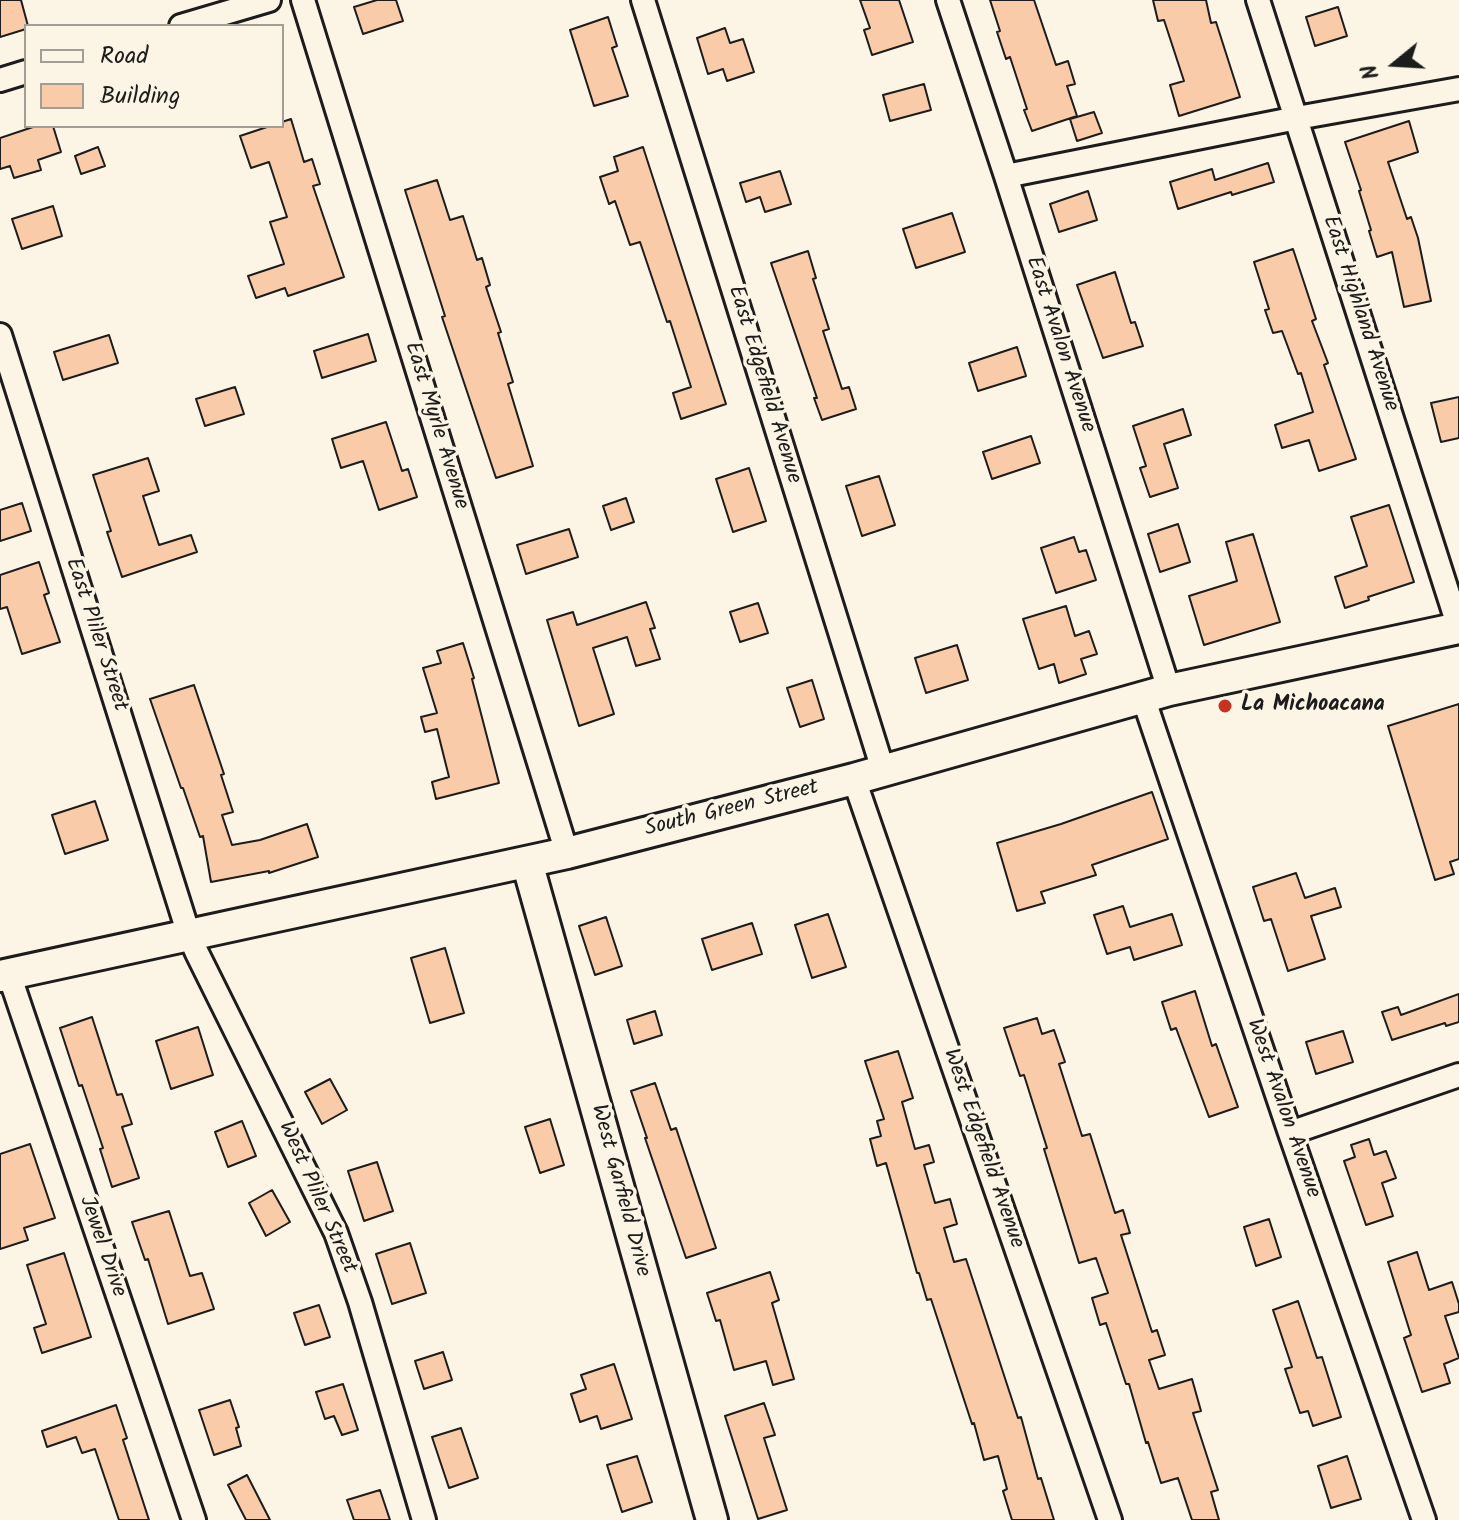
<!DOCTYPE html>
<style>
body{margin:0}
#map{position:relative;width:1459px;height:1520px;overflow:hidden;background:#fcf5e5;font-family:Kalam,sans-serif}
canvas{display:block}
.legend{position:absolute;left:24px;top:24px;width:260px;height:104px;box-sizing:border-box;background:#fcf5e5;border:2px solid #a29e95;margin:0;padding:10px 14px;list-style:none;font-size:24px;color:#1c1c1c}
.legend li{display:flex;align-items:center;gap:16px;height:40px}
.legend b{width:40px;border:2px solid #a29e95}
.north{position:absolute;left:1355px;top:24px;width:80px;height:80px;-webkit-text-stroke:6px #fcf5e5;paint-order:stroke;rotate:252deg;font-size:22px;font-weight:700;line-height:32px;text-align:center;color:#1c1c1c}
.north::after{content:'';display:block;margin:auto;width:28px;height:36px;background:#1c1c1c;clip-path:polygon(50% 0,100% 100%,50% 72%,0 100%)}
</style>
<div id="map">
<canvas width="1459" height="1520"></canvas>
<ul class="legend">
<li><b style="height:10px;background:#fcf5e5"></b>Road</li>
<li><b style="height:22px;background:#f9cba8"></b>Building</li>
</ul>
<div class="north">N</div>
</div>
<script>
const g = document.querySelector('canvas').getContext('2d');
g.lineJoin = 'round';
function fillPath(path, color) {
  g.fillStyle = color;
  g.fill(path, 'evenodd');
}
function poly(rows) {
  const path = new Path2D();
  for (const r of rows) {
    path.moveTo(r[0], r[1]);
    for (let i = 2; i < r.length; i += 2) path.lineTo(r[i], r[i + 1]);
  }
  return path;
}
function trace(path, color, width, dash) {
  g.strokeStyle = color;
  g.lineWidth = width;
  g.lineCap = dash ? 'butt' : 'round';
  g.setLineDash(dash || []);
  g.stroke(path);
}
function drawText(font, color, halo, rows, align = 'center') {
  g.font = font + ' Kalam,sans-serif';
  g.lineWidth = 7;
  g.setLineDash([]);
  g.textBaseline = 'middle';
  g.strokeStyle = halo;
  g.fillStyle = color;
  for (const [text, x, y, turn = 0] of rows) {
    g.save();
    g.translate(x, y);
    g.rotate((+turn || 0) * Math.PI / 180);
    g.textAlign = isNaN(turn) ? turn : align;
    if (halo) g.strokeText(text, 0, 0);
    g.fillText(text, 0, 0);
    g.restore();
  }
}
const building = poly([
 [0,0,21,0,28,26,26,26,26,29,0,37,0,0],
 [377,0,396,0,403,21,363,34,354,7,377,0],
 [860,0,899,0,913,42,872,55,864,30,870,28,860,0],
 [990,0,1034,0,1056,65,1068,61,1075,84,1067,86,1077,116,1032,131,1024,110,1027,109,1010,57,1006,59,997,32,1000,31,990,0],
 [1153,0,1206,0,1211,23,1216,22,1240,97,1179,116,1170,85,1184,81,1164,20,1158,21,1153,0],
 [1338,7,1347,36,1315,46,1306,17,1338,7],
 [608,17,617,46,612,48,628,96,594,106,570,30,608,17],
 [725,28,730,43,743,39,754,72,727,81,723,69,708,74,697,38,725,28],
 [924,84,931,110,890,121,883,95,924,84],
 [1094,112,1102,133,1077,141,1070,119,1094,112],
 [291,119,304,162,312,159,320,184,313,186,344,277,288,296,285,288,256,298,248,276,284,264,270,222,287,217,269,162,251,168,240,136,270,126,282,126,282,122,291,119],
 [1409,121,1418,152,1388,162,1407,219,1411,217,1418,238,1431,301,1404,307,1392,252,1377,257,1369,231,1371,230,1359,191,1361,190,1345,142,1409,121],
 [36,126,53,126,61,152,38,160,41,170,14,178,10,166,0,169,0,138,36,126],
 [98,147,105,166,81,174,75,156,98,147],
 [643,147,726,404,681,419,673,393,691,387,670,321,667,322,640,242,630,245,615,201,609,204,600,177,618,171,614,157,643,147],
 [1268,163,1274,182,1232,195,1231,192,1178,209,1170,182,1212,169,1215,180,1268,163],
 [780,171,791,204,765,212,760,197,746,202,740,183,780,171],
 [437,180,450,220,463,216,477,260,482,258,490,285,486,287,501,332,498,333,513,382,508,384,533,466,496,478,442,317,445,316,405,190,437,180],
 [1088,191,1097,220,1059,232,1050,204,1088,191],
 [53,206,62,236,22,249,12,219,53,206],
 [952,213,965,252,916,268,903,229,952,213],
 [1293,249,1316,319,1312,321,1328,363,1324,365,1356,459,1319,471,1309,440,1282,448,1275,425,1313,412,1301,373,1298,374,1282,331,1273,333,1265,310,1269,309,1254,262,1293,249],
 [808,251,816,278,813,279,829,329,823,331,842,389,849,387,856,409,822,420,814,398,817,398,771,263,808,251],
 [1115,272,1131,323,1135,322,1143,346,1103,358,1077,285,1115,272],
 [368,334,376,361,322,378,314,351,368,334],
 [109,335,118,363,63,380,54,352,109,335],
 [1017,347,1026,376,978,391,969,363,1017,347],
 [235,387,244,414,205,426,196,399,235,387],
 [1459,397,1459,438,1441,442,1431,403,1459,397],
 [1183,409,1191,435,1164,444,1178,488,1150,497,1140,468,1146,466,1133,426,1183,409],
 [386,422,402,471,408,469,417,497,379,510,363,461,341,468,332,439,386,422],
 [1031,436,1040,463,992,479,983,452,1031,436],
 [148,458,159,491,143,496,159,545,191,535,197,552,122,577,107,532,111,531,93,475,148,458],
 [749,468,766,521,733,532,716,479,749,468],
 [879,476,895,525,862,536,846,486,879,476],
 [626,498,634,522,611,530,603,506,626,498],
 [22,503,31,531,0,541,0,510,22,503],
 [1389,505,1414,582,1368,597,1369,600,1345,608,1335,577,1367,566,1351,517,1389,505],
 [1178,524,1190,562,1160,572,1148,534,1178,524],
 [569,529,578,557,526,574,517,545,569,529],
 [1253,534,1280,622,1204,645,1189,596,1237,581,1226,542,1253,534],
 [1074,537,1079,552,1086,550,1096,580,1056,593,1041,548,1074,537],
 [39,562,49,593,44,595,60,642,22,654,7,607,0,609,0,575,39,562],
 [646,602,655,628,650,629,660,659,636,666,627,637,593,648,614,714,579,726,547,620,573,612,577,625,646,602],
 [758,603,768,633,740,642,730,612,758,603],
 [1066,606,1075,636,1089,631,1097,654,1081,659,1086,674,1059,683,1054,664,1039,669,1023,619,1066,606],
 [463,643,474,678,472,679,499,783,436,799,432,782,449,777,437,729,425,732,421,717,437,713,423,668,441,663,437,651,463,643],
 [957,645,968,680,926,693,915,658,957,645],
 [812,680,824,719,800,727,787,688,812,680],
 [194,685,224,774,221,775,233,812,222,815,232,845,260,840,307,824,318,857,269,873,269,871,211,882,203,836,200,837,183,788,181,788,150,699,194,685],
 [1459,704,1459,859,1450,862,1454,874,1435,880,1388,726,1459,704],
 [1152,792,1168,839,1092,865,1096,875,1041,892,1045,903,1017,911,997,843,1061,824,1152,792],
 [95,801,108,840,65,854,52,815,95,801],
 [1296,873,1305,898,1335,888,1341,907,1311,916,1325,959,1288,971,1271,919,1264,921,1253,887,1296,873],
 [1123,906,1130,927,1172,914,1182,945,1134,960,1130,947,1107,954,1094,915,1123,906],
 [828,914,846,967,812,978,795,925,828,914],
 [606,917,622,966,595,975,579,926,606,917],
 [752,923,762,954,712,970,702,939,752,923],
 [445,948,464,1013,430,1023,411,958,445,948],
 [1195,991,1212,1046,1216,1044,1238,1107,1209,1117,1176,1028,1171,1030,1162,1002,1195,991],
 [1459,994,1459,1022,1446,1026,1445,1023,1392,1040,1382,1012,1398,1007,1401,1015,1459,994],
 [655,1011,662,1035,634,1044,627,1020,655,1011],
 [92,1017,117,1095,122,1094,132,1124,122,1127,139,1178,112,1187,100,1149,103,1148,82,1085,79,1086,60,1028,92,1017],
 [1037,1018,1042,1034,1054,1030,1065,1062,1059,1064,1082,1136,1090,1134,1115,1213,1123,1210,1130,1233,1121,1235,1152,1332,1157,1330,1165,1355,1149,1360,1159,1389,1192,1379,1201,1411,1193,1413,1218,1490,1211,1492,1219,1520,1192,1520,1178,1478,1161,1483,1148,1442,1146,1443,1129,1384,1126,1384,1106,1323,1100,1325,1092,1298,1108,1293,1096,1258,1079,1263,1044,1149,1047,1148,1024,1075,1020,1076,1004,1028,1037,1018],
 [198,1027,213,1075,171,1089,156,1041,198,1027],
 [1343,1031,1353,1062,1316,1074,1306,1042,1343,1031],
 [898,1051,913,1098,902,1102,915,1149,929,1145,934,1162,924,1165,935,1203,950,1199,957,1224,944,1228,954,1262,966,1259,1018,1418,1021,1417,1038,1479,1041,1478,1054,1520,1012,1520,1003,1491,1007,1489,998,1456,984,1460,974,1423,972,1424,931,1299,927,1300,919,1273,917,1273,886,1163,877,1166,870,1139,881,1136,877,1121,884,1119,865,1061,898,1051],
 [330,1079,347,1110,322,1124,305,1092,330,1079],
 [655,1083,671,1130,676,1128,716,1248,686,1258,645,1138,647,1138,631,1091,655,1083],
 [550,1119,564,1165,540,1173,525,1127,550,1119],
 [242,1121,256,1156,228,1167,215,1132,242,1121],
 [1369,1139,1374,1155,1386,1151,1396,1178,1382,1183,1393,1216,1366,1225,1344,1161,1355,1157,1351,1145,1369,1139],
 [30,1144,55,1218,24,1228,28,1240,0,1249,0,1154,30,1144],
 [377,1162,393,1211,364,1221,348,1171,377,1162],
 [272,1190,290,1222,266,1236,249,1203,272,1190],
 [169,1211,190,1276,202,1273,214,1309,168,1324,148,1259,145,1260,132,1222,169,1211],
 [1269,1219,1281,1257,1256,1266,1244,1227,1269,1219],
 [410,1243,426,1293,392,1304,376,1254,410,1243],
 [1417,1252,1429,1290,1452,1282,1459,1304,1459,1312,1445,1316,1459,1358,1444,1364,1450,1383,1422,1392,1404,1338,1411,1335,1388,1262,1417,1252],
 [64,1253,91,1337,42,1353,34,1328,46,1324,27,1265,64,1253],
 [770,1272,779,1300,772,1303,794,1379,773,1385,766,1361,734,1370,720,1320,716,1321,707,1293,770,1272],
 [1298,1301,1317,1358,1322,1357,1341,1417,1313,1426,1308,1411,1300,1413,1285,1369,1292,1367,1273,1310,1298,1301],
 [319,1305,330,1337,305,1345,294,1313,319,1305],
 [443,1352,452,1380,424,1389,415,1361,443,1352],
 [614,1364,632,1419,601,1429,597,1416,580,1422,571,1394,586,1389,581,1375,614,1364],
 [343,1384,358,1430,342,1435,334,1416,325,1419,316,1392,343,1384],
 [230,1400,239,1427,236,1428,241,1446,214,1455,199,1410,230,1400],
 [764,1403,775,1435,764,1438,787,1510,758,1519,725,1416,764,1403],
 [116,1405,127,1438,123,1440,149,1520,119,1520,95,1449,82,1453,76,1437,47,1447,42,1431,116,1405],
 [461,1428,478,1478,449,1488,432,1437,461,1428],
 [637,1456,652,1502,622,1512,607,1465,637,1456],
 [1347,1456,1361,1499,1331,1508,1318,1466,1347,1456],
 [247,1475,270,1520,246,1520,228,1485,247,1475],
 [380,1490,390,1520,354,1520,347,1500,380,1490]
]);
const street = poly([
 [303,0,567,853],
 [643,0,883,770],
 [948,0,1006,176,1169,690],
 [1258,0,1459,628],
 [181,26,269,0],
 [0,80,26,72],
 [1006,176,1297,118,1459,89],
 [0,335,189,935,197,953,336,1233,360,1302,424,1520],
 [1143,697,1290,1133,1424,1520],
 [854,779,1110,1520],
 [9,974,194,1520],
 [1290,1133,1459,1075]
]);
const secondary = poly([
 [527,862,712,1520],
 [0,976,567,853,854,779,1169,690,1459,628]
]);
const markers = [
 [1225,706,8,"#c8321e"]
];
const streetNames = [
 ["East Highland Avenue",1359,314,72],
 ["East Avalon Avenue",1059,345,72],
 ["East Edgefield Avenue",763,385,73],
 ["East Myrle Avenue",435,426,73],
 ["East Pliler Street",95,635,72],
 ["South Green Street",732,810,-14],
 ["West Avalon Avenue",1282,1109,71],
 ["West Edgefield Avenue",982,1149,71],
 ["West Garfield Drive",619,1191,75],
 ["West Pliler Street",316,1198,66],
 ["Jewel Drive",101,1247,71]
];
const poiNames = [
 ["La Michoacana",1241,706]
];
fillPath(building, '#f9cba8');
trace(building, '#1c1c1c', 2);
trace(street, '#1c1c1c', 28);
trace(secondary, '#1c1c1c', 36);
trace(street, '#fcf5e5', 22);
trace(secondary, '#fcf5e5', 30);
for (const [x, y, r, color] of markers) {
  const dot = new Path2D();
  dot.arc(x, y, r, 0, 2 * Math.PI);
  g.fillStyle = color;
  g.fill(dot);
  trace(dot, '#fcf5e5', 3);
}
drawText('22px', '#1c1c1c', '#fcf5e5', streetNames);
drawText('bold 22px', '#1c1c1c', '#fcf5e5', poiNames, 'left');
</script>
